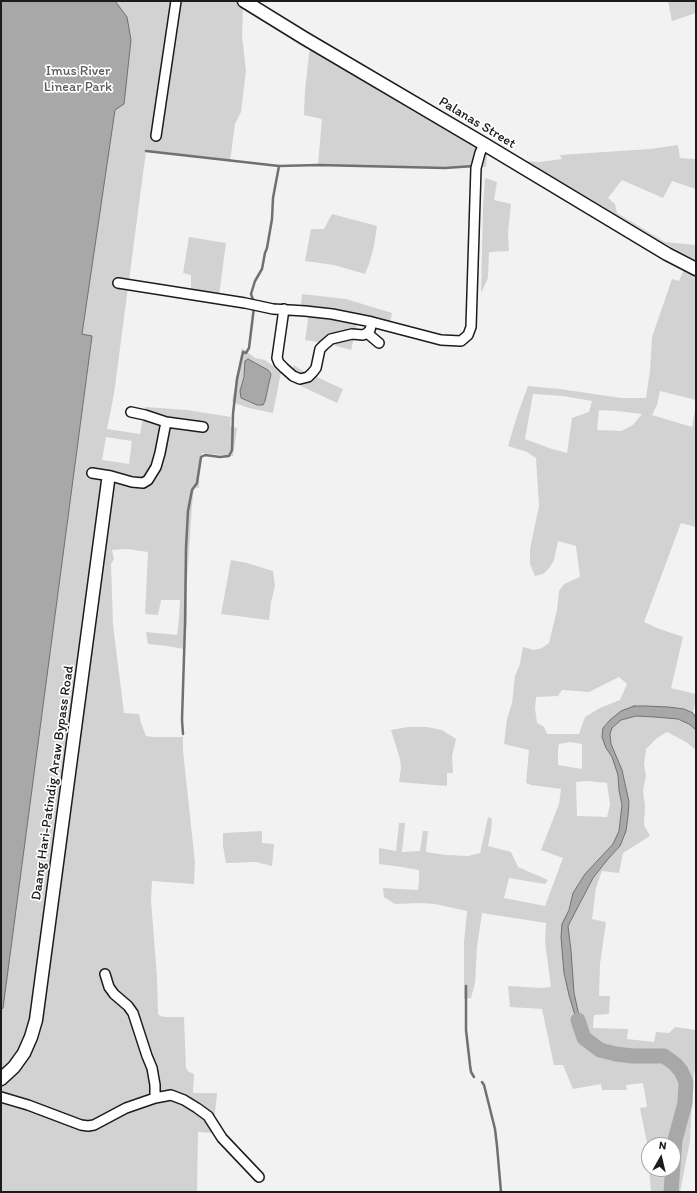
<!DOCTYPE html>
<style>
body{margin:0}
#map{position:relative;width:697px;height:1193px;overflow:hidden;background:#f2f2f2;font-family:Itim,sans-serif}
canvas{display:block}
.frame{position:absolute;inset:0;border:2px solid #1c1c1c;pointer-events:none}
.north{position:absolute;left:641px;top:1137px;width:40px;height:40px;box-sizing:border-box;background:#fff;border:1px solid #a4a4a4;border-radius:50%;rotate:8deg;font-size:11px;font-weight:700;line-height:16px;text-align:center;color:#1c1c1c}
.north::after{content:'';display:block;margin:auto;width:14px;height:18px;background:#1c1c1c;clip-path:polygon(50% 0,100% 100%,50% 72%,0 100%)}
</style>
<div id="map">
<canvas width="697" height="1193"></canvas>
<div class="frame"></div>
<div class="north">N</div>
</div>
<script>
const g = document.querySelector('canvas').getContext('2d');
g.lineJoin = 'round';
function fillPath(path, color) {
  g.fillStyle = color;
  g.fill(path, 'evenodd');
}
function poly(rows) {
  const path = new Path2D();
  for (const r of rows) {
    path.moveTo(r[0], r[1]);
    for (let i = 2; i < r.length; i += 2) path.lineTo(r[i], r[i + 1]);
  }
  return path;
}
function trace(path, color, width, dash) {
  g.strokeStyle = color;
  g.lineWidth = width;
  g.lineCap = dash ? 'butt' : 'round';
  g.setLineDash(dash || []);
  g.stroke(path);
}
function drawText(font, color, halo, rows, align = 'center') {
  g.font = font + ' Itim,sans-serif';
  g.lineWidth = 3.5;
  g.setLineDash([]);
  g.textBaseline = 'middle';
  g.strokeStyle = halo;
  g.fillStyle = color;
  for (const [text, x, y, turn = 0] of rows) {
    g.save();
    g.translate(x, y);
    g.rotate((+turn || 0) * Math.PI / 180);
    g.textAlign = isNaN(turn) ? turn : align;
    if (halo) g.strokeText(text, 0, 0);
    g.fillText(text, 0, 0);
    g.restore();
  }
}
const green = poly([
 [1,1,237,1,243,5,242,36,246,71,241,112,235,124,230,161,146,151,114,394,107,429,140,434,145,407,187,410,231,417,230,426,237,428,233,456,202,453,199,476,199,488,194,487,192,505,187,581,187,621,184,649,167,646,148,644,146,632,177,635,179,618,180,600,161,600,158,615,145,614,148,552,127,549,112,550,114,559,111,564,113,625,124,713,139,714,141,723,146,736,153,737,183,737,183,751,195,863,194,884,152,881,151,900,157,977,158,1014,160,1016,165,1017,184,1017,186,1068,189,1072,194,1074,193,1093,217,1093,213,1133,198,1132,197,1192,1,1192],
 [106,437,132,441,129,464,102,460],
 [668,1,696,1,696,13,672,21],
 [310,46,349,72,411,110,487,153,486,167,445,168,318,165,322,119,304,115,305,90],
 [678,145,680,158,696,159,696,189,672,181,663,198,622,180,608,198,615,204,617,213,665,242,696,245,696,260,678,251,592,200,524,161,540,162,562,159,560,155,650,149],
 [485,178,497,182,494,200,511,204,508,232,509,251,489,252,488,278,481,293,483,207],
 [332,214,377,226,374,246,369,264,365,274,334,265,305,261,311,229,324,229],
 [189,237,226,243,219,295,191,290,191,275,183,273],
 [684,269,696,275,696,400,660,391,657,405,652,415,692,427,696,404,696,527,681,523,644,622,657,628,683,637,671,688,696,694,696,700,693,713,684,709,610,719,606,748,612,757,618,775,619,790,622,805,619,831,613,844,585,874,573,893,569,910,562,924,564,973,569,995,579,1029,584,1037,574,994,568,926,593,878,608,859,620,846,629,802,622,770,611,744,610,734,612,728,621,720,636,716,655,717,678,719,689,724,696,730,696,750,686,742,667,732,657,738,646,749,644,765,646,775,643,791,645,806,644,825,650,836,623,853,619,873,602,871,596,888,592,919,606,922,600,964,599,996,610,996,609,1014,594,1015,593,1028,628,1029,627,1039,654,1042,656,1032,669,1033,675,1027,696,1030,696,1062,693,1081,690,1141,680,1192,651,1192,649,1169,673,1169,673,1145,649,1145,649,1166,647,1143,640,1108,647,1107,643,1083,626,1085,627,1090,602,1090,601,1084,573,1089,563,1065,554,1065,542,1009,510,1007,508,986,541,988,551,987,545,942,546,923,482,913,477,947,475,983,471,998,464,999,464,943,467,911,435,904,419,903,395,904,384,897,383,888,418,890,419,883,419,870,402,867,379,864,379,848,396,851,399,823,405,823,402,852,420,851,423,831,428,831,426,852,446,855,468,856,480,853,488,817,492,819,491,831,488,846,511,852,518,867,548,880,545,884,509,878,504,898,545,906,563,858,541,850,559,804,561,789,531,785,526,783,529,750,504,744,507,719,512,703,515,676,520,664,523,647,534,650,542,648,549,643,557,610,559,591,564,584,580,577,576,546,558,541,554,560,550,567,543,574,535,576,530,564,530,549,539,506,536,458,527,452,508,446,517,416,528,386,560,389,621,398,646,398,650,371,652,337,672,279,679,281],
 [533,394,563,396,592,401,589,412,572,418,567,453,549,448,525,439],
 [599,410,616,411,642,414,633,425,621,431,597,430],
 [619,677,627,684,620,700,600,708,585,717,579,734,547,734,544,727,537,723,535,708,536,697,558,696,562,690,589,692],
 [570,742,582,744,582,769,558,765,558,750,559,744],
 [587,781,607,783,610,805,607,817,577,816,576,782],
 [302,294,346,299,392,313,390,323,359,316,351,350,330,344,305,340,310,307,301,306],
 [242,348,255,358,265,360,281,372,273,413,249,408,232,402],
 [248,359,268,370,271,374,265,401,257,405,246,401,240,391],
 [294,365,301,370,343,389,337,403,303,387,289,378],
 [231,560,247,563,273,571,275,586,271,602,269,620,221,614],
 [408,727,427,727,442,730,456,739,452,756,453,773,447,773,447,786,399,782,401,768,400,759,391,730],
 [262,831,262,843,274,844,272,866,256,862,226,863,223,846,223,833]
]);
const water = poly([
 [1,1,115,1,127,17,131,40,124,104,115,110,82,334,92,336,3,1008,1,1010,1,1],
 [248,359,268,370,271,374,265,401,263,405,257,405,241,398,240,391,244,377,245,361,248,359],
 [634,706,645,706,668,707,684,709,693,713,696,718,696,730,689,724,678,719,655,717,636,716,621,720,612,728,610,734,611,744,622,770,629,802,628,816,626,831,620,846,608,859,593,878,568,926,571,951,574,993,584,1038,579,1029,569,995,564,973,561,937,562,924,569,910,573,893,585,874,613,844,619,831,622,805,619,790,618,775,612,757,606,748,602,737,603,728,610,720,621,711,634,706]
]);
const stream = poly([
 [146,151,279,166,318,165,445,168,474,166],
 [254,303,251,294,255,281,262,269,265,253,267,248,272,219,273,198,279,166],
 [183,734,182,720,185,625,186,548,188,511,192,490,197,483,201,457,205,455,220,457,229,456,232,450,233,414,237,379,243,352,246,353,249,348,254,307],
 [466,986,466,1030,470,1065,471,1072,474,1077],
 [482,1082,484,1085,495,1129,497,1146,501,1192]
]);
const river = poly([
 [578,1020,584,1038,600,1050,616,1054,632,1056,664,1056,675,1064,681,1071,686,1082,685,1103,675,1140,671,1192]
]);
const street = poly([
 [156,136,176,1],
 [118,283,245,303,273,309,305,311,332,314,372,322,441,340,461,341,468,335,471,327,476,168,480,153,484,144],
 [284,309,277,358,279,363,284,368,293,376,300,379,308,377,313,372,316,368,320,349,324,345,331,339,352,334,363,335,367,333,370,330,372,322],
 [367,333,379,343],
 [131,412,145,415,166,422,203,427],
 [92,473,111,476,132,482,143,483,148,480,156,467,160,453,166,422],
 [105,974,109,987,114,994,128,1006,133,1013,147,1056,152,1068,155,1085,155,1098],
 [1,1097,28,1105,81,1125,88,1126,94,1125,126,1108,155,1098,171,1095,184,1100,197,1108,208,1116,222,1138,259,1177]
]);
const secondary = poly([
 [244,1,304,38,484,144,667,254,696,269],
 [1,1079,14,1067,24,1053,31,1037,36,1020,108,481]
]);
const parkNames = [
 ["Imus River",78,71],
 ["Linear Park",78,87]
];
const streetNames = [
 ["Palanas Street",477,123,31],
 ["Daang Hari-Patindig Araw Bypass Road",53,783,-82]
];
fillPath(green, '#d2d2d2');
fillPath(water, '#a8a8a8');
trace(water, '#707070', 1);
trace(stream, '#707070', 2.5);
trace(river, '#a8a8a8', 15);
trace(street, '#1c1c1c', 12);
trace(secondary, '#1c1c1c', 15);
trace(street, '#fff', 9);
trace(secondary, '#fff', 12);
drawText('14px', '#5c5c5c', '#fff', parkNames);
drawText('14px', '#1c1c1c', '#fff', streetNames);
</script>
